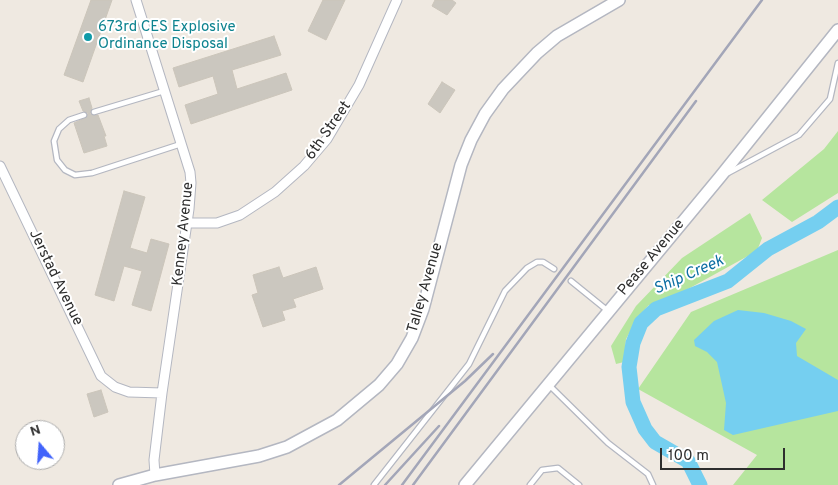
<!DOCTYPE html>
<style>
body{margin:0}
#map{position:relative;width:838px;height:485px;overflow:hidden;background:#efe9e1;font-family:Overpass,sans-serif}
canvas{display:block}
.north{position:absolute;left:15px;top:420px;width:50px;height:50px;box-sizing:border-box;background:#fff;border:1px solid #ababab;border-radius:50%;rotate:342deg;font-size:14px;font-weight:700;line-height:20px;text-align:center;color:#2e2e2e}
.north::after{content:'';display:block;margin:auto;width:18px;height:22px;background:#4264fb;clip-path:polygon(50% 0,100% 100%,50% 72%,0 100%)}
.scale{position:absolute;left:660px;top:448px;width:125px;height:22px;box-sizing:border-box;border:2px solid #2e2e2e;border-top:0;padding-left:6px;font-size:15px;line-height:18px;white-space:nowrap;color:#2e2e2e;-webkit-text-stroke:4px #fff;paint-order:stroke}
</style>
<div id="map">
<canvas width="838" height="485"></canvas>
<div class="north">N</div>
<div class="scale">100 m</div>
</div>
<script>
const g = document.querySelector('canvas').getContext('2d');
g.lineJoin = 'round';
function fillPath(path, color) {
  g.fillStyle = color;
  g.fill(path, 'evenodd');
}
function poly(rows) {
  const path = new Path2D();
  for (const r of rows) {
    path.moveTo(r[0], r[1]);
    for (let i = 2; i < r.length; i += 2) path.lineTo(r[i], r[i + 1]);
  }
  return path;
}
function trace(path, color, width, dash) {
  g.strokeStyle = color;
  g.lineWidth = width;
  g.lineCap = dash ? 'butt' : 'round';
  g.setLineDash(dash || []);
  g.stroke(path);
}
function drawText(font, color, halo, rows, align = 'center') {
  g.font = font + ' Overpass,sans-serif';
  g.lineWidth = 4;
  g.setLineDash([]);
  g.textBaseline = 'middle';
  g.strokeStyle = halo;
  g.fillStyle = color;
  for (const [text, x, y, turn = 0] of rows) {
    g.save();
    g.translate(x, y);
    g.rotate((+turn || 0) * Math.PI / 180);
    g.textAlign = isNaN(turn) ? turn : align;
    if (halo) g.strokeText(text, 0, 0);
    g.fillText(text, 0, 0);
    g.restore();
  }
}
const green = poly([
 [838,131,838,193,792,222,762,200,824,149],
 [750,213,762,238,757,251,659,305,649,305,638,317,626,339,624,362,616,364,611,346,636,306,682,258],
 [838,250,838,485,733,485,757,455,638,389,691,312]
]);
const water = poly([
 [738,310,764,313,791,321,806,329,796,343,797,356,838,380,838,411,733,435,724,430,726,403,717,362,707,352,695,346,694,340,714,321]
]);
const river = poly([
 [700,485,688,461,655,442,645,429,633,402,629,367,633,343,641,323,656,309,728,281,768,249,818,222,838,207]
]);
const building = poly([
 [91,0,112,0,83,82,64,75,91,0],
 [323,0,345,0,326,40,308,31,323,0],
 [435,0,452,0,456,3,447,15,432,6,435,0],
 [274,36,281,55,232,70,237,89,286,73,292,90,191,124,185,105,218,94,213,76,179,87,173,68,274,36],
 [442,82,455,90,440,113,428,104,442,82],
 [89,98,92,108,90,114,98,115,106,136,104,136,107,146,84,153,74,123,87,117,88,113,83,111,79,101,89,98],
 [124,191,145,197,130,248,147,253,151,239,169,244,151,311,132,305,142,271,124,266,114,301,95,295,124,191],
 [279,267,283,278,316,267,323,289,293,299,296,307,282,311,285,320,263,327,252,295,258,293,253,275,279,267],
 [101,390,108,412,94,417,87,394,101,390]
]);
const service = poly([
 [94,112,164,91],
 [84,115,69,120,59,129,54,141,57,160,65,170,75,175,92,173,181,144],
 [728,173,799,135,830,99,838,63],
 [571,281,608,311],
 [549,385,608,443,648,474,653,485],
 [374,485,469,364,505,291,527,268,537,262,543,262,554,269],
 [530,485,542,470,558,468,579,485]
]);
const minor = poly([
 [136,0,190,172,191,183,189,209,162,393,154,460,155,475],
 [0,166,101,376,115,387,129,392,162,393],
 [187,223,217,223,240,215,275,192,304,166,327,139,359,85,397,0]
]);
const tertiary = poly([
 [119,485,155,475,259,456,287,447,337,420,379,385,397,364,412,338,423,309,461,165,471,140,485,114,503,89,537,53,557,36,619,0],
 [465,485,720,177,838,30]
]);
const rail = poly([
 [339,485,465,381,493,354],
 [385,485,439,426],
 [402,485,762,0],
 [413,485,696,101]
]);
const markers = [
 [88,37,5,"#0f9aa8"]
];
const cultureNames = [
 ["673rd CES Explosive",98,28],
 ["Ordinance Disposal",98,45]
];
const streetNames = [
 ["6th Street",329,131,-55],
 ["Kenney Avenue",184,234,-84],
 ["Pease Avenue",652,258,-50],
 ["Jerstad Avenue",55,278,64],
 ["Talley Avenue",426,288,-74]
];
const waterNames = [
 ["Ship Creek",689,276,-24]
];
fillPath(green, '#b6e59e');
fillPath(water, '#75cff0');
trace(river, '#75cff0', 15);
fillPath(building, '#cbc7bf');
trace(building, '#cbc5ba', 1);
trace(service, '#b4b7c1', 7);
trace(minor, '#b4b7c1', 11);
trace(tertiary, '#b4b7c1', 14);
trace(service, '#fff', 4.5);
trace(minor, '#fff', 9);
trace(tertiary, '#fff', 11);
trace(rail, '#a3a6b8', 2.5);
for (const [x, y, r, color] of markers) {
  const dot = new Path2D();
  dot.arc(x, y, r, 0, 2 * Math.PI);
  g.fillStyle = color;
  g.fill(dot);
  trace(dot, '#fff', 2);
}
drawText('15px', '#0d838f', '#fff', cultureNames, 'left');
drawText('15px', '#2e2e2e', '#fff', streetNames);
drawText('italic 16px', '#0d6fa3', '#fff', waterNames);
</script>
